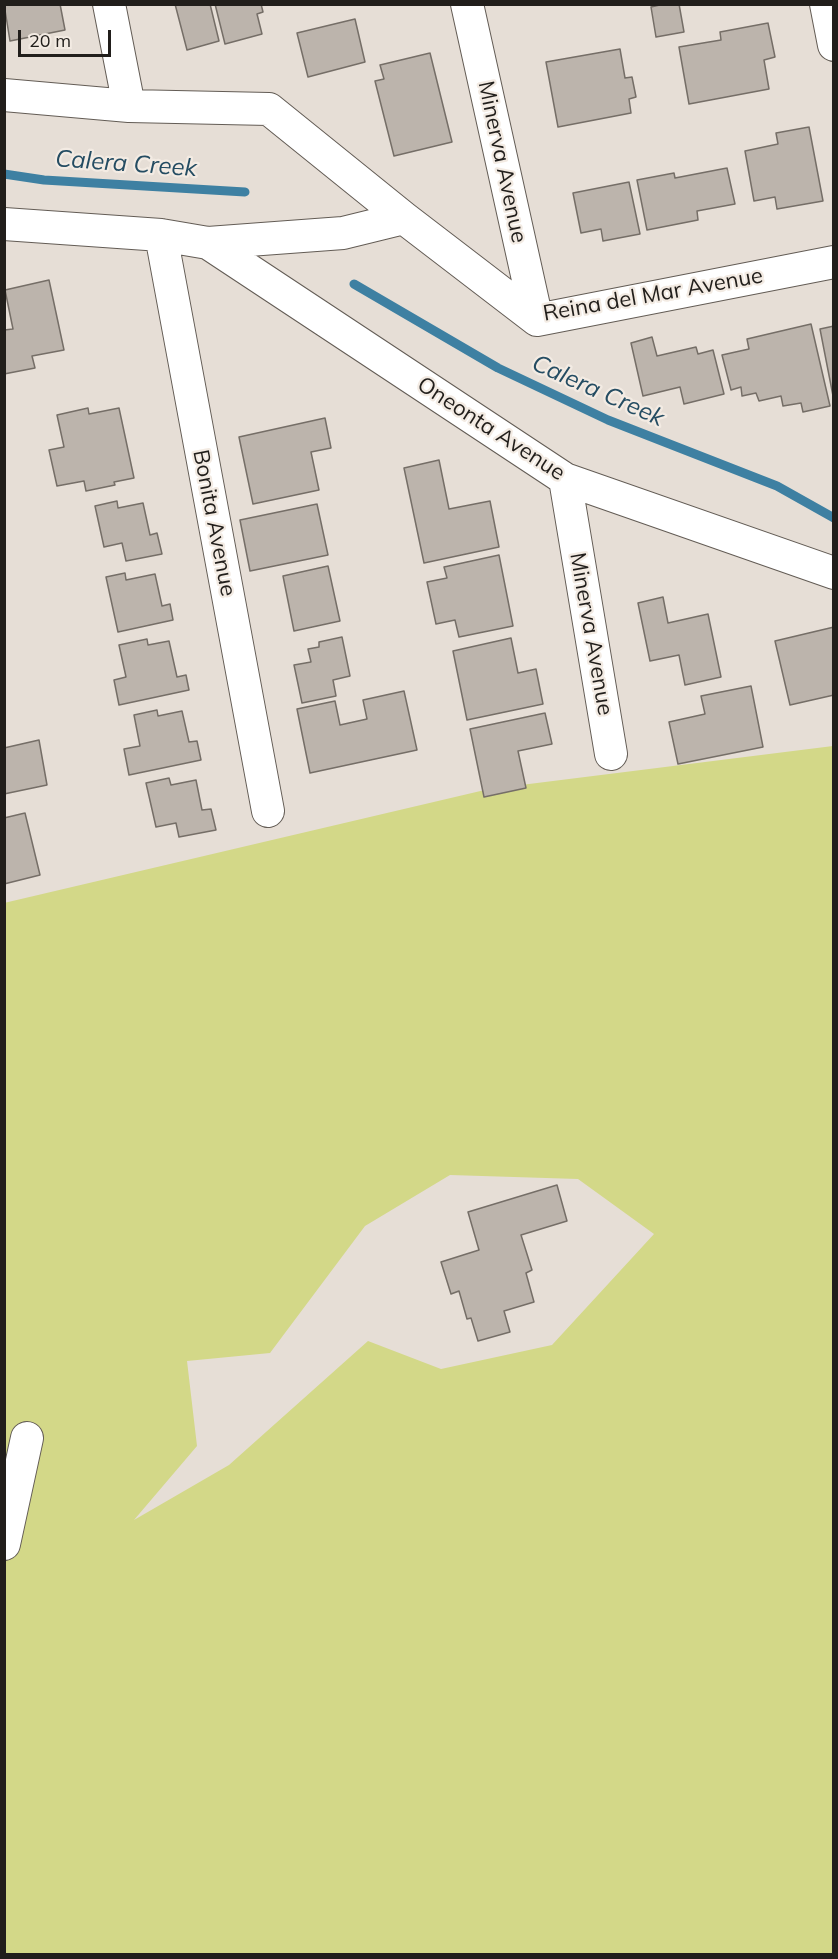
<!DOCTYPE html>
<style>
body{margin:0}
#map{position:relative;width:838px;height:1959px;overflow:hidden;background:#e6ded6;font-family:Mulish,sans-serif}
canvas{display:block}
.frame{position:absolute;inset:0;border:6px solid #211e1b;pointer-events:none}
.scale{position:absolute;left:18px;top:30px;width:93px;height:27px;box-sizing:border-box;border:3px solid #211e1b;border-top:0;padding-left:8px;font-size:18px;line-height:21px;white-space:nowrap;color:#211e1b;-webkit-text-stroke:4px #f3ebe3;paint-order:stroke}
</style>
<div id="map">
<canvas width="838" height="1959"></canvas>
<div class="frame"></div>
<div class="scale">20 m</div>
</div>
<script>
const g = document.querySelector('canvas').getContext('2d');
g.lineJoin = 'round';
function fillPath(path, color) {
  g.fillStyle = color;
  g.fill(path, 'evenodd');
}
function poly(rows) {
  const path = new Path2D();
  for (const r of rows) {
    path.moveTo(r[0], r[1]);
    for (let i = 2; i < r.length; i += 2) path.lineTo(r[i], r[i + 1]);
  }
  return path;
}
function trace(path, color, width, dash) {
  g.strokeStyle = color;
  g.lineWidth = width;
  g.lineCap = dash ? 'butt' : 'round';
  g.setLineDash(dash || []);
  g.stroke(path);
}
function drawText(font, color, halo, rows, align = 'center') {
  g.font = font + ' Mulish,sans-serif';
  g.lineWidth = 4.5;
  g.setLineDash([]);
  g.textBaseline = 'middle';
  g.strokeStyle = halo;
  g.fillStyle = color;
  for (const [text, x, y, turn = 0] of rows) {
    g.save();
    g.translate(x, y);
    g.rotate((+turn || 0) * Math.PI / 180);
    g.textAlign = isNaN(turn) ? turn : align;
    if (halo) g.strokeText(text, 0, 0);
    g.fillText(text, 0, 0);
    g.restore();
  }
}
const green = poly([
 [833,746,833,1954,5,1954,4,903,489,789],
 [450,1175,578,1179,654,1234,552,1345,441,1369,368,1341,229,1465,134,1520,197,1446,187,1361,270,1353,365,1226]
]);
const stream = poly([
 [4,174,44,180,245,192],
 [354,284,498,368,608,420,777,486,834,518]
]);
const building = poly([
 [4,4,60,4,65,30,10,41,4,4],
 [175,4,210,4,219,41,187,50,175,4],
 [215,4,261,4,263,12,257,14,262,34,225,44,215,4],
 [664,4,679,4,684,32,656,37,651,7,664,4],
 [355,19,365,62,308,77,297,33,355,19],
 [768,23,775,57,764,60,769,89,689,104,679,47,721,40,720,32,768,23],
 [620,49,625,78,632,77,636,97,629,99,631,113,558,127,546,62,620,49],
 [430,53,452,142,394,156,375,81,384,79,380,65,430,53],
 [809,127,823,201,777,209,775,197,754,201,745,151,778,144,776,133,809,127],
 [727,168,735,204,697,211,698,220,647,230,637,180,674,173,675,178,727,168],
 [629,182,640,234,603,241,601,229,581,233,573,193,629,182],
 [49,280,64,350,32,356,35,368,4,374,4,330,13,329,5,290,49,280],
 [811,324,830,406,803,412,801,403,783,406,781,396,759,401,756,393,742,396,741,387,731,390,722,355,749,349,747,339,811,324],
 [834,326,834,401,820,329,834,326],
 [652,337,657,356,696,347,698,354,713,350,724,394,684,404,680,387,643,396,631,343,652,337],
 [88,408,89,414,119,408,134,478,114,482,115,485,86,491,84,481,57,486,49,450,64,447,57,415,88,408],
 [325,418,331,448,311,452,319,490,253,504,239,437,325,418],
 [439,460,449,509,490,501,499,547,424,563,404,468,439,460],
 [117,501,118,508,143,503,150,535,157,533,162,554,126,561,122,543,104,547,95,506,117,501],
 [317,504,328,555,250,571,240,520,317,504],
 [499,555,513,626,459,637,455,620,436,624,427,582,447,578,444,567,499,555],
 [328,566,340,621,294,631,283,576,328,566],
 [125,573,126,580,155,574,162,606,170,604,173,620,118,632,106,577,125,573],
 [663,597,668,623,708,614,721,677,685,685,679,655,650,661,638,603,663,597],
 [834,627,834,695,790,705,775,641,834,627],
 [342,637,350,676,333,680,336,696,302,703,294,665,311,662,308,649,319,647,319,642,342,637],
 [511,638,518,673,536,669,543,704,467,720,453,651,511,638],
 [147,639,148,645,169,641,177,677,186,675,189,690,119,705,114,680,126,677,119,645,147,639],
 [751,686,763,747,678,764,669,722,705,714,701,696,751,686],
 [404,691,417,750,310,773,297,709,335,701,340,725,367,719,363,700,404,691],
 [157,710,158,716,182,711,189,742,197,741,201,760,129,775,124,749,140,746,134,715,157,710],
 [545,713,552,744,518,751,526,788,484,797,470,729,545,713],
 [39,740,47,785,4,794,4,748,39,740],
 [169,778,171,785,196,780,202,810,211,809,216,830,179,837,176,823,156,827,146,783,169,778],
 [25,813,40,875,4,884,4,818,25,813],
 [557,1185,567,1221,521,1235,532,1270,526,1273,534,1302,504,1311,510,1332,478,1341,471,1318,467,1319,459,1291,451,1294,441,1262,479,1250,468,1212,557,1185]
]);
const minor = poly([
 [109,4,129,106],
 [467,4,537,320],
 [826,4,834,45],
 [4,95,129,106,269,109,404,218],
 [4,224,161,235,208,243,343,233,404,218,537,320,834,262],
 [161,235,268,811],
 [208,243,565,479,834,573],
 [565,479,611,754],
 [4,1544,27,1438]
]);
const streetNames = [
 ["Minerva Avenue",502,162,78],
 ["Reina del Mar Avenue",653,295,-10],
 ["Oneonta Avenue",491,429,33],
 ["Bonita Avenue",214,523,79],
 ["Minerva Avenue",591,634,80]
];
const waterNames = [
 ["Calera Creek",126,164,4],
 ["Calera Creek",598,391,24]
];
fillPath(green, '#d3d888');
trace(stream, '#3e80a2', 9);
fillPath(building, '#bcb4ac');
trace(building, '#756e67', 1.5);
trace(minor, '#635c55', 34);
trace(minor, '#fff', 32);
drawText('22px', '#211e1b', '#f3ebe3', streetNames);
drawText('italic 24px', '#244c62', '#f3ebe3', waterNames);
</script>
